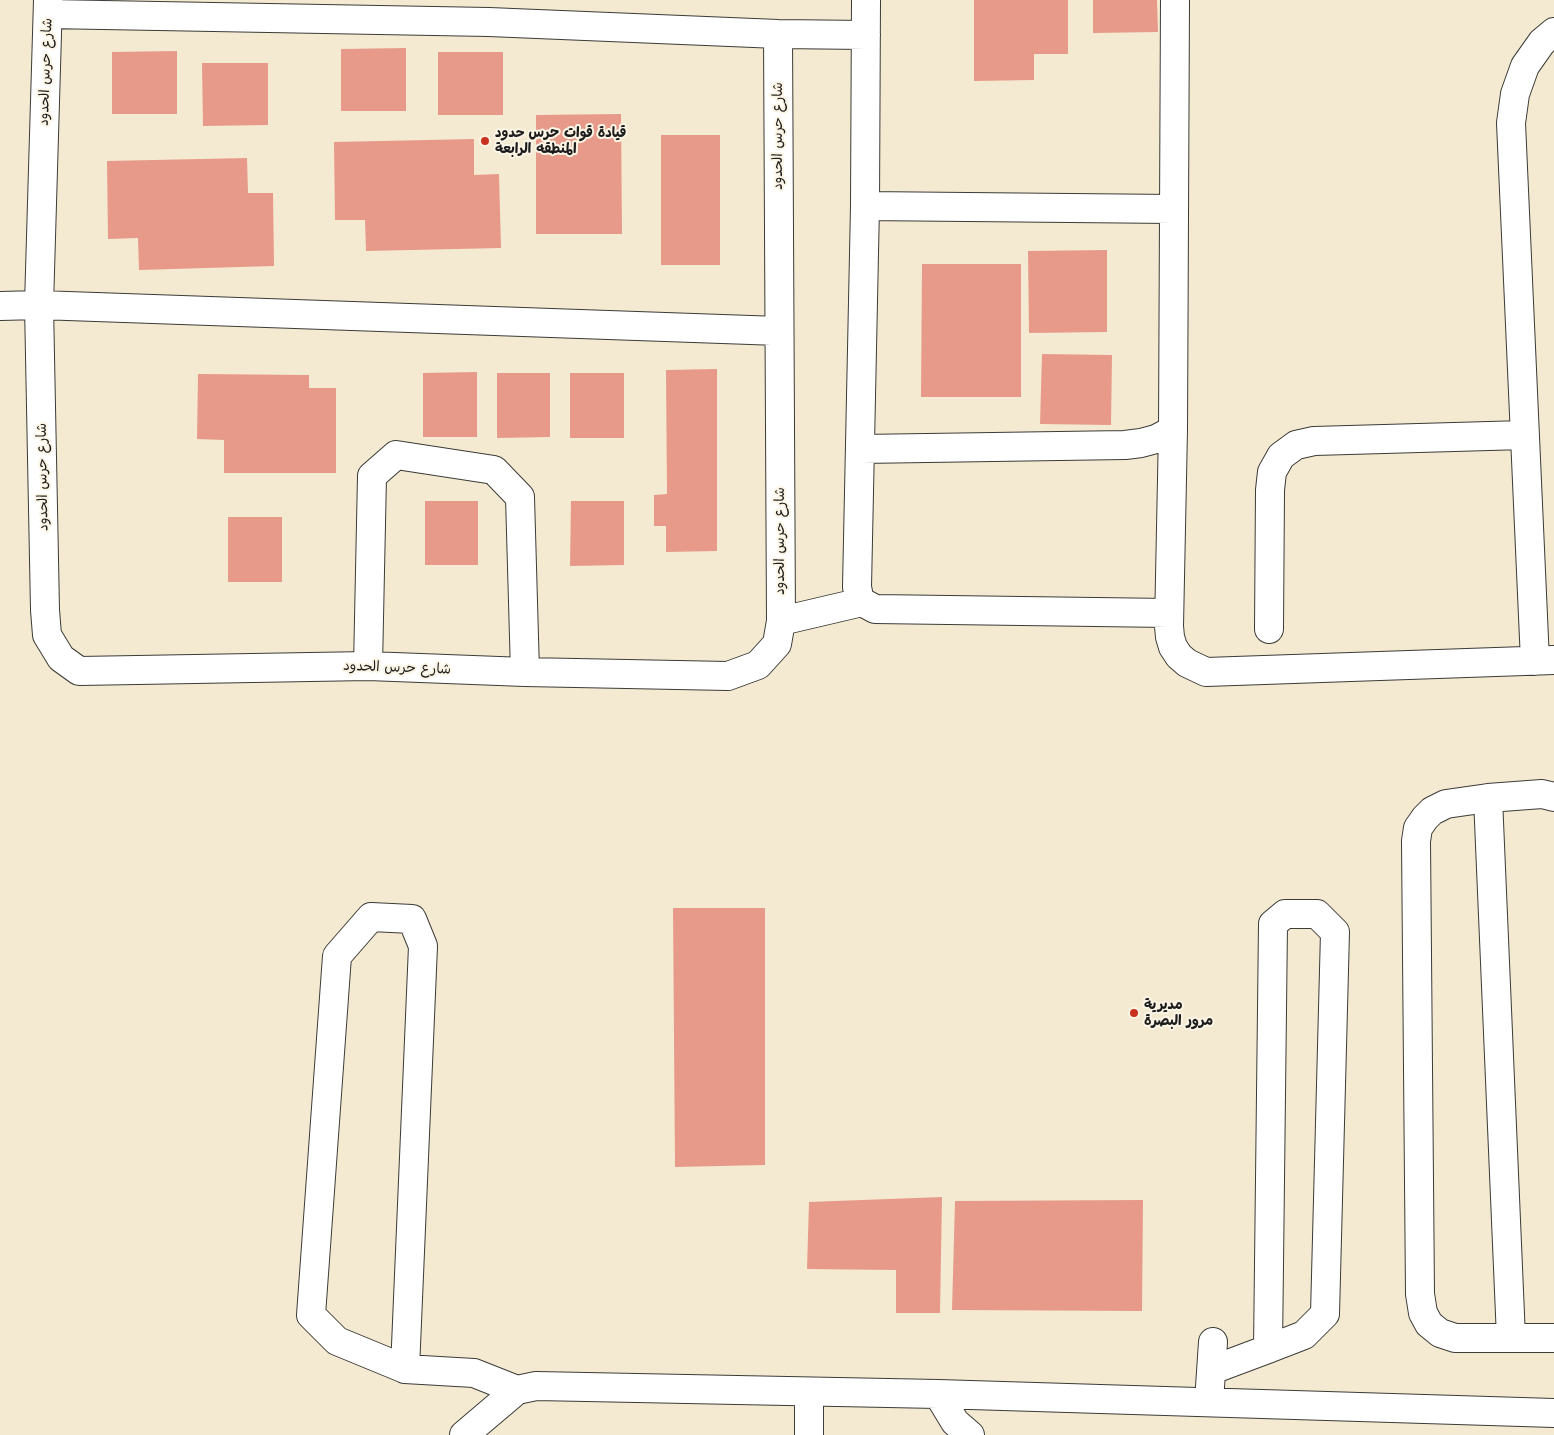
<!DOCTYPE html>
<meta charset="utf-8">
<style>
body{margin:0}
canvas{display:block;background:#f4ead1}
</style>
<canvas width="1554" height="1435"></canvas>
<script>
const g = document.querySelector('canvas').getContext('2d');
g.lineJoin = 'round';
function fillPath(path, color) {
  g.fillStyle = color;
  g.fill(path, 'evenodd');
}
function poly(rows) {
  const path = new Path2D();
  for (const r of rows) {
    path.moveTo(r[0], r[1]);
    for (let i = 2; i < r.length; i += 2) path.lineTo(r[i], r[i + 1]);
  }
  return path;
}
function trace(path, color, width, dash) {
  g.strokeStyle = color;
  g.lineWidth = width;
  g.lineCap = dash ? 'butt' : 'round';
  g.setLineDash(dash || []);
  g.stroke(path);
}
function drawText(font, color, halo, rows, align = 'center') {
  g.font = font + ' "Shantell Sans","Playpen Sans Arabic",sans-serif';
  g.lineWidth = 4;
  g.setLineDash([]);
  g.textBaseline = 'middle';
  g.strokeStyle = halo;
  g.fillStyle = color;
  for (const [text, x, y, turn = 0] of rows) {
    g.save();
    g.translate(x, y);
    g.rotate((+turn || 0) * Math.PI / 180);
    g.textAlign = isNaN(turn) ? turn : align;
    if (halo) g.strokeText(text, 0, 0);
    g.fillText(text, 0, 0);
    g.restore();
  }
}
const building = poly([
 [974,0,1068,0,1068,54,1034,54,1034,80,974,81],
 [1093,0,1157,0,1158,32,1093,33],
 [406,48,406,111,341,111,341,49],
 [177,51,177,114,112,114,112,52],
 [438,52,503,52,503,115,438,115],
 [202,63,268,63,268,125,203,126],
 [621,114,622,234,536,234,536,115],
 [661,135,720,135,720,265,661,265],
 [474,139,474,175,499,174,501,248,366,251,365,220,335,220,334,142],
 [247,158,248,193,273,193,274,266,139,270,138,238,108,239,107,161],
 [1107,250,1107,332,1029,333,1028,251],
 [922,264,1021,264,1021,397,921,397],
 [1042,354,1112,355,1111,425,1040,424],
 [717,369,717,551,666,552,666,526,654,526,654,495,667,494,666,370],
 [477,372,477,437,423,437,423,373],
 [497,373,550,373,550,437,497,438],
 [570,373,624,373,624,438,570,438],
 [198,374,309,375,309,388,336,388,336,473,224,473,224,440,197,439],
 [425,501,478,501,478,565,425,565],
 [571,501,624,501,624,565,570,566],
 [228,517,282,517,282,582,228,582],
 [673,908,765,908,765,1165,675,1167],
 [942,1197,940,1313,896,1313,896,1270,807,1269,809,1202],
 [1143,1200,1142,1311,952,1310,955,1201]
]);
const minor = poly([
 [48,0,39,305,45,610,47,635,61,658,79,671,368,666,525,672,728,676,758,665,777,644,781,621,778,34],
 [866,0,865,206,857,587,859,597,862,602,875,609,1169,613],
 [1175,0,1173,430,1169,626,1170,637,1173,647,1179,656,1187,663,1206,672,1554,660],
 [48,14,489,22,778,34,866,35],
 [865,206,1173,209],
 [0,306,39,305,779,331],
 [861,449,1125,445,1141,443,1156,439,1173,430],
 [781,621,862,602],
 [1269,629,1270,490,1272,472,1281,456,1296,445,1314,441,1524,435],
 [1535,661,1511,123,1515,94,1525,66,1542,42,1554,32],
 [368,666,372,476,396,455,494,470,520,497,525,672],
 [1554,797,1542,794,1488,798,1446,804,1432,811,1425,818,1418,828,1416,841,1420,1294,1423,1313,1429,1324,1440,1333,1455,1338,1554,1338],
 [1488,798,1511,1338],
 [405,1369,423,946,412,919,371,917,337,956,311,1315,337,1341,405,1369,474,1373,517,1390],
 [1212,1370,1268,1349,1304,1335,1325,1314,1335,932,1317,914,1285,914,1273,924,1268,1349],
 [1210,1387,1213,1342],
 [938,1394,955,1422,970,1435],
 [464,1435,517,1390,536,1386,938,1394,1554,1413],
 [809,1435,809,1392]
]);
const markers = [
 [485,141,5,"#c8321e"],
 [1134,1013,5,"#c8321e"]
];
const streetNames = [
 ["شارع حرس الحدود",46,72,-88],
 ["شارع حرس الحدود",778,136,-90],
 ["شارع حرس الحدود",43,477,-91],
 ["شارع حرس الحدود",780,541,-90],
 ["شارع حرس الحدود",397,668,2]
];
const poiNames = [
 ["قيادة قوات حرس حدود",495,133],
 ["المنطقه الرابعة",495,149],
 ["مديرية",1144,1005],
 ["مرور البصرة",1144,1021]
];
fillPath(building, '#e79a8a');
trace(minor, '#3c3b37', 30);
trace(minor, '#fff', 28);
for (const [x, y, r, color] of markers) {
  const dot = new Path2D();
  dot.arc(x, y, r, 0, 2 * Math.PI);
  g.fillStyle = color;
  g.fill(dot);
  trace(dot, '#fcf5e5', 2);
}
drawText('14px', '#1c1c1c', '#fcf5e5', streetNames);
drawText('bold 14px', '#1c1c1c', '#fcf5e5', poiNames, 'left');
</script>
